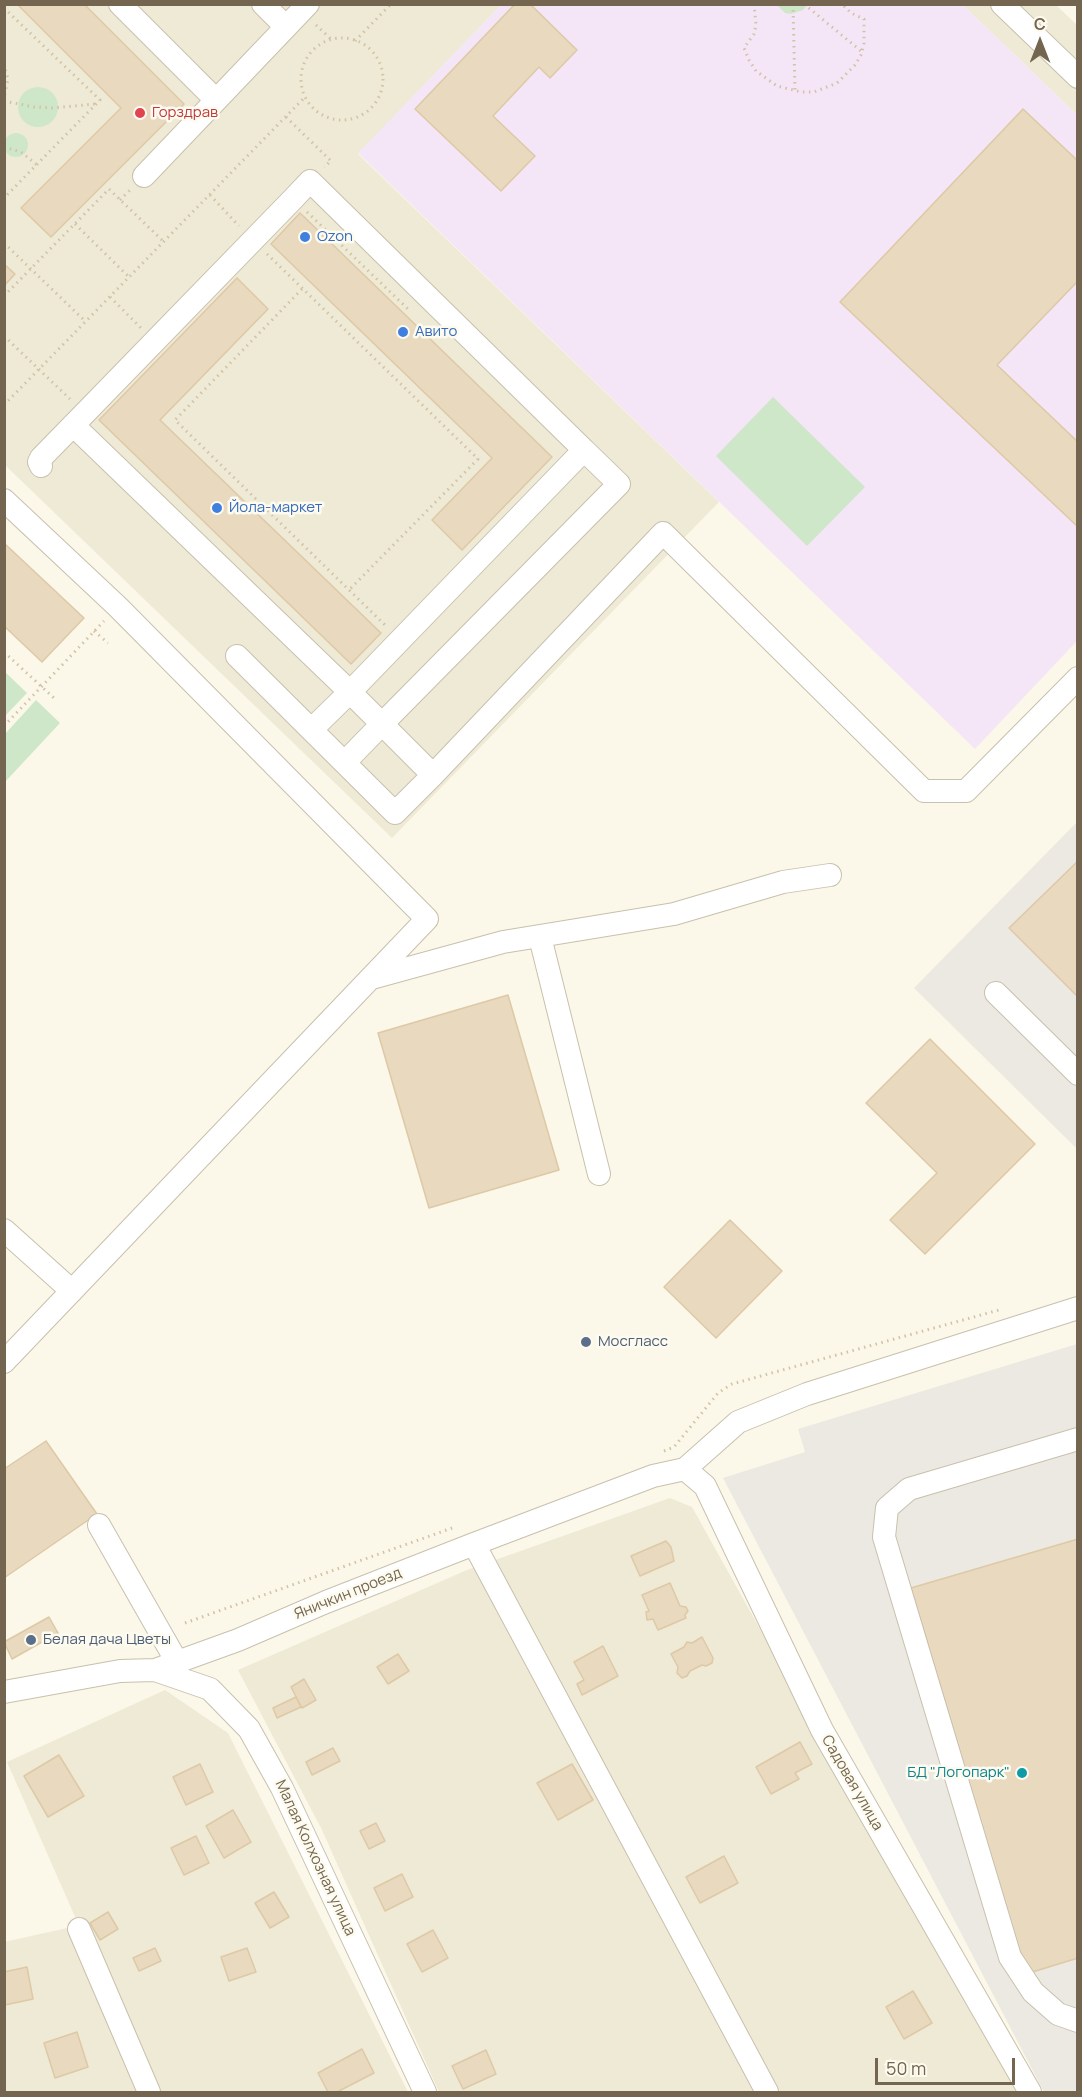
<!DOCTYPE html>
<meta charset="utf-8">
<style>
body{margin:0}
#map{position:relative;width:1082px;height:2097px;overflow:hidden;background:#fbf8e9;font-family:Manrope,sans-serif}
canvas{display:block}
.frame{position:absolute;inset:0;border:6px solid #73654f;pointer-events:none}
.north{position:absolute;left:1010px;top:12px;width:60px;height:60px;-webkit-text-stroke:4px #fdfbef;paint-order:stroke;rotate:0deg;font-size:16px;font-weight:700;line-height:24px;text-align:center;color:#73654f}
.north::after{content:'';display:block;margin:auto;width:21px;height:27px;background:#73654f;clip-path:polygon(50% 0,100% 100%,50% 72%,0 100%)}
.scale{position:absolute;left:875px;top:2058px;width:140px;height:27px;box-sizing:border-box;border:3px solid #73654f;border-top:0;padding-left:8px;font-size:18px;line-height:21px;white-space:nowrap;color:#73654f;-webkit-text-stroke:4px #fdfbef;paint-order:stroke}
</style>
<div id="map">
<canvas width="1082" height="2097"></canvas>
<div class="frame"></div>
<div class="north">С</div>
<div class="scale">50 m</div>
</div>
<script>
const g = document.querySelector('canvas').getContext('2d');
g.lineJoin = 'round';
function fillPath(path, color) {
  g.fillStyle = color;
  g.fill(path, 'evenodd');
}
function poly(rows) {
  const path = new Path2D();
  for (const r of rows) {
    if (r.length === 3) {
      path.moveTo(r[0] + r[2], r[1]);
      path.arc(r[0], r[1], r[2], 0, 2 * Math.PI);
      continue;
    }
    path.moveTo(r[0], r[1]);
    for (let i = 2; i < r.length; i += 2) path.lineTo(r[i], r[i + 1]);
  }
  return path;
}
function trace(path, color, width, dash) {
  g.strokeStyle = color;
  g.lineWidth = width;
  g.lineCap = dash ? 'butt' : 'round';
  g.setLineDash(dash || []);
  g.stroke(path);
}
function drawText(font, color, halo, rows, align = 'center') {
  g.font = font + ' Manrope,sans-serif';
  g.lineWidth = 5;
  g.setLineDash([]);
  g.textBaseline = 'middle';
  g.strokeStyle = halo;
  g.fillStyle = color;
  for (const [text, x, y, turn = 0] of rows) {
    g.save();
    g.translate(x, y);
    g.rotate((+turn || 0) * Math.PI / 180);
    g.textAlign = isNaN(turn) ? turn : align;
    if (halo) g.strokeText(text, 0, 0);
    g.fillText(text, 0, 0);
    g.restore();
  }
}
const residential = poly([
 [5,5,501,5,358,154,719,502,392,838,6,466,5,467],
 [963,5,1056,5,1077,25,1077,115],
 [670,1498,692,1507,1018,2092,439,2092,322,1830,238,1670,467,1570],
 [165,1690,228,1733,408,2092,152,2092,7,1762],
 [72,1927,140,2092,5,2092,4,1942]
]);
const industrial = poly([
 [1077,822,1077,1149,914,988],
 [1077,1344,1077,2092,1044,2092,723,1478,805,1452,798,1429]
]);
const education = poly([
 [501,5,963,5,1077,115,1077,641,975,749,358,153]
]);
const green = poly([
 [777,5,807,5,803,10,791,14,785,13],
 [38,107,20],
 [16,145,12],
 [773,397,865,487,807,546,716,456],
 [4,671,27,693,5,716,4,716],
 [36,700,60,723,5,782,5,734]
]);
const building = poly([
 [17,4,84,4,184,104,51,237,21,208,121,108,17,4],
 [515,4,530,4,577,50,550,78,539,67,493,116,535,156,501,191,415,109,515,4],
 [1023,109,1078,161,1078,281,997,365,1078,442,1078,527,840,302,1023,109],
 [300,213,552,457,462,550,432,520,492,458,271,244,300,213],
 [4,264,15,274,4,286,4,264],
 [237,278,268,309,160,420,381,633,351,664,99,420,237,278],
 [4,543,84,618,42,662,4,626,4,543],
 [1078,861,1078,997,1009,928,1078,861],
 [508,995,559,1170,429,1208,378,1033,508,995],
 [930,1039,1035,1144,925,1254,890,1220,937,1173,866,1103,930,1039],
 [730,1220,782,1271,716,1338,664,1287,730,1220],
 [46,1441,97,1514,4,1578,4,1469,46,1441],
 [1078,1539,1078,1958,1026,1974,911,1588,1078,1539],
 [666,1541,671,1547,674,1561,640,1576,631,1556,666,1541],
 [670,1583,680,1606,686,1607,688,1611,685,1615,686,1618,658,1630,653,1619,647,1620,646,1612,649,1611,642,1595,670,1583],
 [49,1617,58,1633,12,1659,4,1642,49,1617],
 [702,1637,713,1658,712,1663,706,1666,702,1665,690,1671,687,1676,682,1678,677,1673,678,1667,671,1654,684,1647,687,1642,692,1643,702,1637],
 [603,1646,618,1676,582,1695,577,1684,584,1680,574,1662,603,1646],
 [398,1654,409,1671,388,1684,377,1667,398,1654],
 [304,1679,316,1700,302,1708,291,1687,304,1679],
 [296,1697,301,1707,277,1718,273,1708,296,1697],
 [800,1742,812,1764,795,1773,799,1779,771,1794,756,1767,800,1742],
 [333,1748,340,1761,312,1775,306,1762,333,1748],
 [59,1755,84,1796,48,1817,24,1776,59,1755],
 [200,1764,213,1792,186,1805,173,1777,200,1764],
 [572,1764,593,1800,558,1820,537,1783,572,1764],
 [233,1810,251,1842,224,1858,206,1826,233,1810],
 [376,1823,385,1841,369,1849,360,1831,376,1823],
 [196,1836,209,1863,184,1875,171,1848,196,1836],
 [724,1856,738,1883,700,1903,686,1877,724,1856],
 [402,1874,413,1897,385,1911,374,1888,402,1874],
 [274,1892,289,1917,270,1928,255,1903,274,1892],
 [108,1912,118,1929,100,1940,90,1923,108,1912],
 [433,1930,448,1958,422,1972,407,1944,433,1930],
 [155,1948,161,1961,139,1971,133,1958,155,1948],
 [247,1948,256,1972,229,1981,221,1957,247,1948],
 [27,1967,33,1999,5,2005,4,1972,27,1967],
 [913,1991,932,2023,904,2039,886,2007,913,1991],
 [77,2032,88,2067,55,2078,44,2043,77,2032],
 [362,2049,374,2073,337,2092,328,2092,318,2073,362,2049],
 [486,2050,496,2074,463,2089,452,2066,486,2050]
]);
const path = poly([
 [754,4,756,25,754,34,744,48,749,60,756,71,777,86,801,92,814,92,837,83,855,65,861,55,864,43,864,19,851,13,842,4],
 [793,4,795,92],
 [804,4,861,51],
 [4,8,100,100,4,198],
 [316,25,332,40],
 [342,79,41],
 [355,41,391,4],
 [4,64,8,79,4,98],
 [4,101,34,107,53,108,95,104],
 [286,117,331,161,324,167],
 [4,147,21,152,37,165],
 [210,195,239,226],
 [120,200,130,190],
 [307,212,408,309],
 [75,224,129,277],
 [4,243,86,322],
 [267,254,478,459,349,590],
 [302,289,175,420,387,627],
 [4,296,109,189,164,242],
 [110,297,141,328],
 [4,336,70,399],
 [4,405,305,97],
 [94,631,108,643],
 [4,652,55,699],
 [4,726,104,621],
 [664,1451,674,1447,718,1393,732,1384,999,1310],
 [185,1623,455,1527]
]);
const minor = poly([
 [120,4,216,100],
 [263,4,286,27],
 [1002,4,1078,77],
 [144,176,308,4],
 [41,466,39,462,41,458,85,413,293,199,310,181,584,450,350,692,73,425],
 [4,500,118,607,427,919,4,1362],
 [237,656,395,813,433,775],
 [312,729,350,692,382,724,619,484,584,450],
 [345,762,382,724,433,775,663,533,924,791,966,791,1078,678],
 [540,937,599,1174],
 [372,978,503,942,674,914,783,882,830,875],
 [996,993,1078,1074],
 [4,1230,72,1291],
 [1078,1439,909,1489,887,1508,884,1537,1010,1957,1033,1992,1058,2014,1078,2021],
 [685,1469,705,1486,822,1730,1030,2092],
 [99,1525,177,1662],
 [474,1544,767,2092],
 [155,1670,210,1689,249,1729,282,1788,425,2092],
 [4,1692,120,1671,155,1670,238,1640,326,1602,474,1544,653,1476,685,1469,738,1422,807,1394,1078,1308],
 [79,1929,149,2092]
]);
const markers = [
 [140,113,6,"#e0444e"],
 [305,237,6,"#3f7fe0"],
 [403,332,6,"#3f7fe0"],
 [217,508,6,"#3f7fe0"],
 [586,1342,6,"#5c6f8a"],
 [31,1640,6,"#5c6f8a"],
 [1022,1773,6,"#0f9aa8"]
];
const healthNames = [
 ["Горздрав",152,113]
];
const shopNames = [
 ["Ozon",317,237],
 ["Авито",415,332],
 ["Йола-маркет",229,508]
];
const serviceNames = [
 ["Мосгласс",598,1342],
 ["Белая дача Цветы",43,1640]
];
const streetNames = [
 ["Яничкин проезд",348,1594,-22],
 ["Садовая улица",852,1783,60],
 ["Малая Колхозная улица",315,1858,65]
];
const cultureNames = [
 ["БД \"Логопарк\"",1010,1773]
];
fillPath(residential, '#eeead5');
fillPath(industrial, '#ece9e2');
fillPath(education, '#f5e6f7');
fillPath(green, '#cee7c9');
fillPath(building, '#e8d9bf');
trace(building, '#dec9a6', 1.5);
trace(minor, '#c9c0ad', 24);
trace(path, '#d2c2a6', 3, [1.5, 4.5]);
trace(minor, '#fff', 22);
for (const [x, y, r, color] of markers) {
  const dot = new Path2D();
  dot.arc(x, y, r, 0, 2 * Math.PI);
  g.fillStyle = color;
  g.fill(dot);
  trace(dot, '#fdfbef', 2);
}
drawText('15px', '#be3a42', '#fdfbef', healthNames, 'left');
drawText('15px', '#366cbe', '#fdfbef', shopNames, 'left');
drawText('15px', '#4e5e75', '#fdfbef', serviceNames, 'left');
drawText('15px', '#73654f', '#fdfbef', streetNames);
drawText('15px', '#0d838f', '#fdfbef', cultureNames, 'right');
</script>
